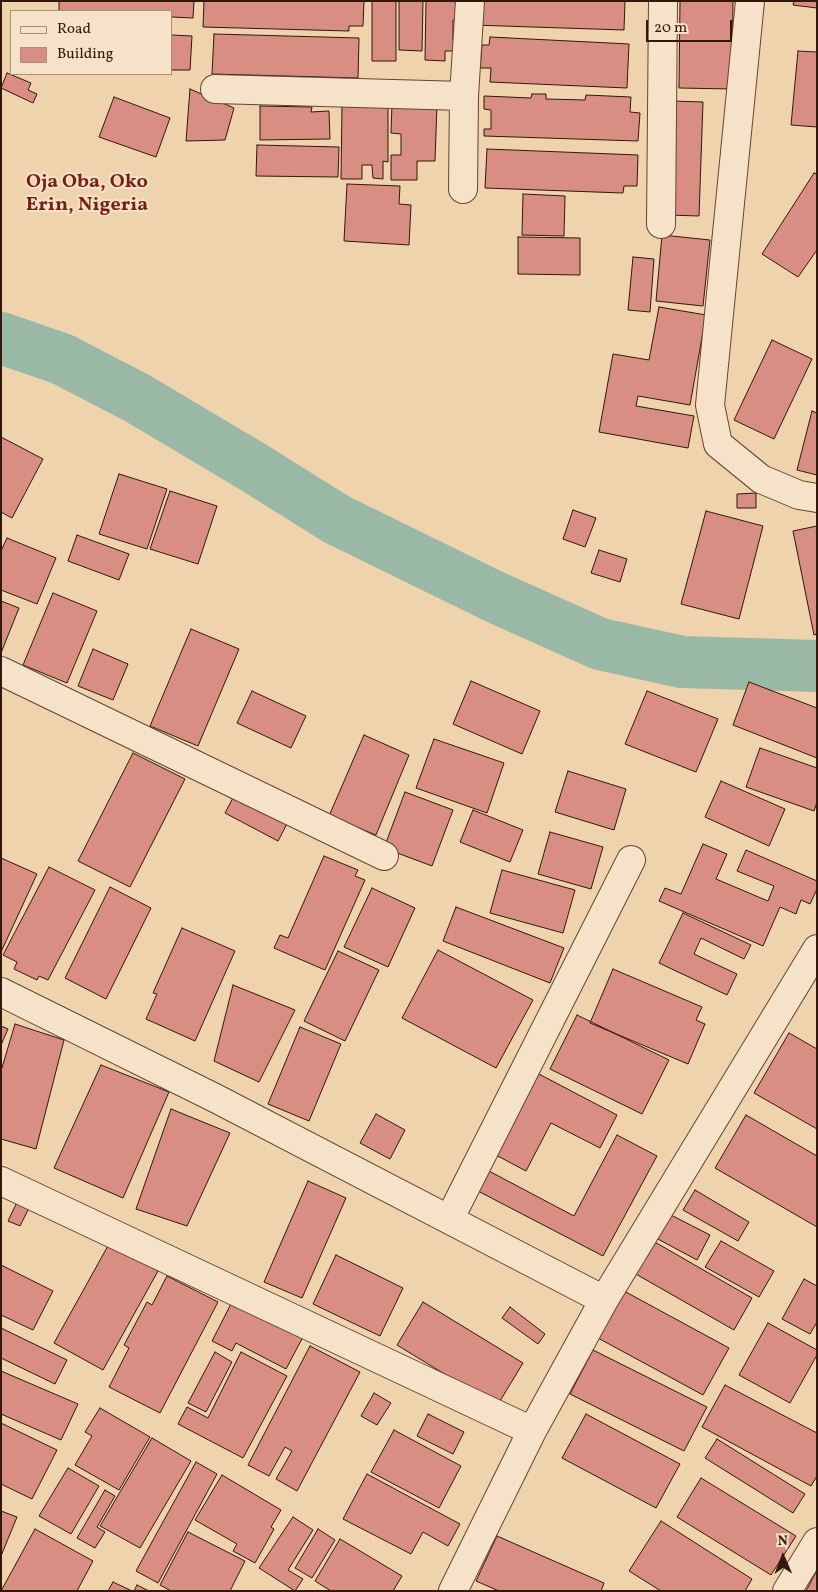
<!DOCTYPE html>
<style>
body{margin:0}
#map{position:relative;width:818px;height:1592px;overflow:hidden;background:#efd3ac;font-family:Vollkorn,serif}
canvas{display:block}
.frame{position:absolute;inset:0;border:2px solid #33170b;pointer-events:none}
.legend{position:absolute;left:10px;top:10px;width:162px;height:65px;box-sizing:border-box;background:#f5e2c9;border:1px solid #a7917d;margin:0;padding:6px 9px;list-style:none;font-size:15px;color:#33170b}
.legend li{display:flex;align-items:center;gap:10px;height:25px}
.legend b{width:25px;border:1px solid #a7917d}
.north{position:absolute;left:758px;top:1532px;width:50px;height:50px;-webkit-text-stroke:4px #f5e2c9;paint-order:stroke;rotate:359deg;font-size:14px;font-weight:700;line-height:20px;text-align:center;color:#33170b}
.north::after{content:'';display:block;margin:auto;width:18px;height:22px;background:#33170b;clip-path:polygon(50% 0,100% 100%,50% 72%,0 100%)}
.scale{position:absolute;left:646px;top:20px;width:86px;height:22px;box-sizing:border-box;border:2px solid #33170b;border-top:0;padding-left:6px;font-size:15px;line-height:18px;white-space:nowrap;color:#33170b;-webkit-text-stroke:4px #f5e2c9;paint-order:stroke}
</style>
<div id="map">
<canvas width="818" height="1592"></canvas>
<div class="frame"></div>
<ul class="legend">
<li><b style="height:6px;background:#f5e2c9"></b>Road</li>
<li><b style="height:14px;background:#d88e82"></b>Building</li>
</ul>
<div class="north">N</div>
<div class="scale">20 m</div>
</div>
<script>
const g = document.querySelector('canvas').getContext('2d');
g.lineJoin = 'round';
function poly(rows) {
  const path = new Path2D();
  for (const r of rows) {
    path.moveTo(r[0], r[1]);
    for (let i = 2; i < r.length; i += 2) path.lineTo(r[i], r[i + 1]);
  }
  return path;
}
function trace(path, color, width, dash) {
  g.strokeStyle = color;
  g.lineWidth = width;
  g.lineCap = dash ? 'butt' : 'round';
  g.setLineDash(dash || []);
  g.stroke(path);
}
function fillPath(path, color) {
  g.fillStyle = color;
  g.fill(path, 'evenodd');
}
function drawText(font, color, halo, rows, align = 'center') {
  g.font = font + ' Vollkorn,serif';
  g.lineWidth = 4;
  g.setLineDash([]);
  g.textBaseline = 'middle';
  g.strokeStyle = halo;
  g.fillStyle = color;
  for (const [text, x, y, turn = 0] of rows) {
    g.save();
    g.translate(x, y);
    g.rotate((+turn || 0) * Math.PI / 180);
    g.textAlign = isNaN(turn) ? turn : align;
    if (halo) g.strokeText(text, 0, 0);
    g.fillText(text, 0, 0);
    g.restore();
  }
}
const river = poly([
 [1,338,62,359,137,398,253,467,336,519,495,597,600,644,682,662,817,666]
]);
const building = poly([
 [59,1,194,1,193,18,171,17,171,11,59,11,59,1],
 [204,1,364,1,363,26,349,26,349,31,203,27,204,1],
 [372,1,396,1,396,61,372,61,372,1],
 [399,1,423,1,422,51,399,50,399,1],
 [426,1,463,1,463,20,453,20,453,40,460,40,460,51,445,51,445,61,425,60,426,1],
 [472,1,625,1,624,30,472,25,472,1],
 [680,1,733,1,732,89,679,88,680,1],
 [794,1,817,1,817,8,793,5,794,1],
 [214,34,359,38,358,78,212,74,214,34],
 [171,35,192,36,190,70,171,70,171,35],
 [490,37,629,44,627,88,490,82,491,68,480,68,482,45,489,45,490,37],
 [798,51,817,52,817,127,791,125,798,51],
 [7,73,31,83,28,90,37,94,33,103,1,88,7,73],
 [190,89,234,108,225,140,186,141,190,89],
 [532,94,546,94,546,99,585,100,586,95,631,97,630,112,640,113,638,141,484,136,484,129,491,129,491,110,484,109,484,96,531,98,532,94],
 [114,97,170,118,156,157,99,137,114,97],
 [672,101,703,102,699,216,668,215,672,101],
 [392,103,437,104,435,161,417,161,417,180,391,180,391,155,401,155,401,134,391,133,392,103],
 [342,104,388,104,388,162,383,161,383,179,373,178,372,165,362,165,362,179,341,179,342,104],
 [260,106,312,107,311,112,329,111,330,139,260,140,260,106],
 [257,145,339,147,338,177,256,176,257,145],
 [487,149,638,155,637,186,624,186,623,193,485,188,487,149],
 [814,173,817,174,817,250,798,277,762,254,814,173],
 [347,184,400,186,399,204,411,205,409,245,344,241,347,184],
 [523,194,565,196,564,236,522,235,523,194],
 [662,235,710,240,703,306,656,301,662,235],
 [518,237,580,238,580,275,518,274,518,237],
 [633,257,654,259,650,312,628,310,633,257],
 [659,307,706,315,690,405,638,396,636,406,694,416,688,448,599,432,613,354,649,360,659,307],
 [772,340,812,359,774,439,734,420,772,340],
 [812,411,817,413,817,475,797,470,812,411],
 [1,437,43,459,12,518,1,512,1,437],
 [119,474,167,489,147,549,99,534,119,474],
 [170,491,217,506,198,564,150,549,170,491],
 [756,493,756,508,737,508,737,494,756,493],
 [573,510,596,518,585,547,563,539,573,510],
 [706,511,763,526,739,619,681,604,706,511],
 [817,526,817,634,814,635,793,531,817,526],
 [77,535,129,554,119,580,68,561,77,535],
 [7,538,56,558,37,604,1,590,1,551,7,538],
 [599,550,627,559,620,582,591,573,599,550],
 [53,593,97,611,67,683,23,665,53,593],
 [1,601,19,608,1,653,1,601],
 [191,629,239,649,198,746,150,726,191,629],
 [93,649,128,664,113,700,78,686,93,649],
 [471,681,540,711,522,754,453,724,471,681],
 [749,682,817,708,817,758,733,725,749,682],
 [252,691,306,716,291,748,237,723,252,691],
 [647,691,718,719,696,772,625,744,647,691],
 [364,735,409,755,376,835,329,816,364,735],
 [434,739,504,763,487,813,416,788,434,739],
 [760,748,817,768,817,802,814,811,746,787,760,748],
 [133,753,185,779,130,887,78,861,133,753],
 [568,771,626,789,614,830,555,812,568,771],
 [721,781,785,809,769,846,705,817,721,781],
 [405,792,453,810,432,866,384,848,405,792],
 [235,794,288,822,278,841,225,813,235,794],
 [473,810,523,830,510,862,460,842,473,810],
 [550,832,603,847,591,889,538,874,550,832],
 [703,844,727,854,716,879,768,901,774,886,737,871,746,850,817,881,817,889,810,904,801,900,796,914,780,907,763,946,659,901,665,888,681,894,703,844],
 [324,856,358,870,355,876,365,880,325,970,274,948,280,935,288,938,324,856],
 [1,858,37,874,1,952,1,858],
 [49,867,95,890,48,980,39,976,37,980,14,969,17,962,3,955,49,867],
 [502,870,575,890,563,933,490,913,502,870],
 [110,887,151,908,106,999,65,978,110,887],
 [372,888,415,908,388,967,344,947,372,888],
 [456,907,564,948,550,983,443,941,456,907],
 [683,913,751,945,744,959,701,938,694,954,737,974,727,995,659,963,683,913],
 [182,928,235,951,195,1041,146,1019,157,994,153,993,182,928],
 [438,950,533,1000,496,1068,402,1018,438,950],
 [338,951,379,970,345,1041,304,1021,338,951],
 [613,969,702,1007,696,1020,705,1024,688,1064,590,1023,613,969],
 [233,985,295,1010,259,1082,214,1061,233,985],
 [577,1015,669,1060,642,1114,550,1069,577,1015],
 [15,1024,64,1040,36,1149,1,1139,1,1071,15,1024],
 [1,1026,8,1029,1,1045,1,1026],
 [300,1027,341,1044,309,1121,268,1104,300,1027],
 [789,1033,817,1049,817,1129,754,1093,789,1033],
 [101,1065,169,1092,123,1198,54,1168,101,1065],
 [537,1073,617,1115,600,1148,551,1123,526,1171,494,1154,537,1073],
 [171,1109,230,1133,187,1226,136,1209,171,1109],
 [376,1114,405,1130,390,1159,360,1143,376,1114],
 [746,1115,817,1156,817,1227,715,1168,746,1115],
 [617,1135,657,1156,603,1256,476,1190,487,1170,574,1216,617,1135],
 [308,1181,346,1198,302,1298,264,1282,308,1181],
 [695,1190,749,1222,738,1241,683,1210,695,1190],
 [18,1200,30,1206,20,1226,8,1221,18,1200],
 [669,1214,710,1235,697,1260,656,1238,669,1214],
 [653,1241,752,1298,734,1330,634,1273,653,1241],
 [721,1241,774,1271,759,1297,705,1267,721,1241],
 [109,1244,158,1271,103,1370,54,1343,109,1244],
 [336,1255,403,1288,380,1336,313,1304,336,1255],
 [1,1265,53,1291,33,1330,1,1315,1,1265],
 [167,1276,218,1302,160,1413,109,1387,129,1348,124,1345,147,1302,152,1305,167,1276],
 [804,1279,817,1286,817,1322,810,1334,782,1319,804,1279],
 [624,1291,729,1348,703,1395,598,1338,624,1291],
 [234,1298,304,1335,286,1369,236,1343,232,1351,212,1341,234,1298],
 [423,1302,523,1363,497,1406,397,1345,423,1302],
 [510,1307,545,1334,538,1344,502,1318,510,1307],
 [768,1323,817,1350,817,1355,790,1403,739,1375,768,1323],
 [1,1328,67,1360,55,1384,1,1358,1,1328],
 [310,1346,360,1372,297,1491,276,1479,292,1451,285,1447,269,1476,248,1465,310,1346],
 [593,1350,707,1407,684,1451,570,1394,593,1350],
 [215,1352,232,1362,206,1412,188,1403,215,1352],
 [241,1352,287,1376,243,1458,178,1424,187,1407,208,1418,241,1352],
 [1,1371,78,1404,61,1440,1,1414,1,1371],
 [725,1385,817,1433,817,1476,811,1486,702,1427,725,1385],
 [374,1393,391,1403,377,1425,361,1416,374,1393],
 [100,1408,150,1437,119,1490,75,1465,92,1436,85,1432,100,1408],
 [428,1414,464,1432,453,1454,417,1436,428,1414],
 [586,1414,680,1464,656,1508,562,1458,586,1414],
 [1,1423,57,1450,32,1499,1,1484,1,1423],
 [394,1430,461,1466,439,1508,371,1472,394,1430],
 [152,1438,191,1461,140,1548,100,1526,152,1438],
 [717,1439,805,1494,793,1513,705,1458,717,1439],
 [196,1462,217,1474,158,1583,136,1571,196,1462],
 [68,1468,99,1486,71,1534,39,1516,68,1468],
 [367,1474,460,1524,448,1546,423,1532,411,1554,343,1519,367,1474],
 [222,1475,281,1510,271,1527,274,1529,255,1563,233,1551,237,1544,195,1520,222,1475],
 [701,1478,796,1536,771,1575,677,1517,701,1478],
 [105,1490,115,1496,97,1527,105,1532,95,1548,77,1538,105,1490],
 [1,1511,17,1517,1,1556,1,1511],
 [293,1517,313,1530,288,1570,303,1579,295,1591,259,1568,293,1517],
 [661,1521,752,1579,745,1591,661,1591,629,1571,661,1521],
 [35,1529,93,1561,77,1591,1,1591,35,1529],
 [318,1529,335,1540,312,1578,295,1568,318,1529],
 [188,1532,245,1561,230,1591,171,1591,160,1585,188,1532],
 [497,1536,604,1583,601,1591,499,1591,476,1581,497,1536],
 [340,1539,402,1576,393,1591,331,1591,315,1581,340,1539],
 [817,1570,817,1591,806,1591,817,1570],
 [113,1582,132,1591,108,1591,113,1582],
 [137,1585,149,1591,134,1591,137,1585]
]);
const minor = poly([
 [750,1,710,405,718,444,761,479,799,495,817,498],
 [215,89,464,96],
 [463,189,464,96,470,1],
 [661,224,663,1],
 [1,671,384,856],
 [1,992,215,1098,604,1300],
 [1,1181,532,1431],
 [450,1218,631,860],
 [453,1591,532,1431,604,1300,817,949],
 [787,1591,817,1542]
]);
const districtNames = [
 ["Oja Oba, Oko",87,183],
 ["Erin, Nigeria",87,206]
];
trace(river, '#9ab8a6', 52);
fillPath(building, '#d88e82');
trace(building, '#33170b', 1);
trace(minor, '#624633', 30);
trace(minor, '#f5e2c9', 28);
drawText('bold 20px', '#7a1f14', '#f5e2c9', districtNames);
</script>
